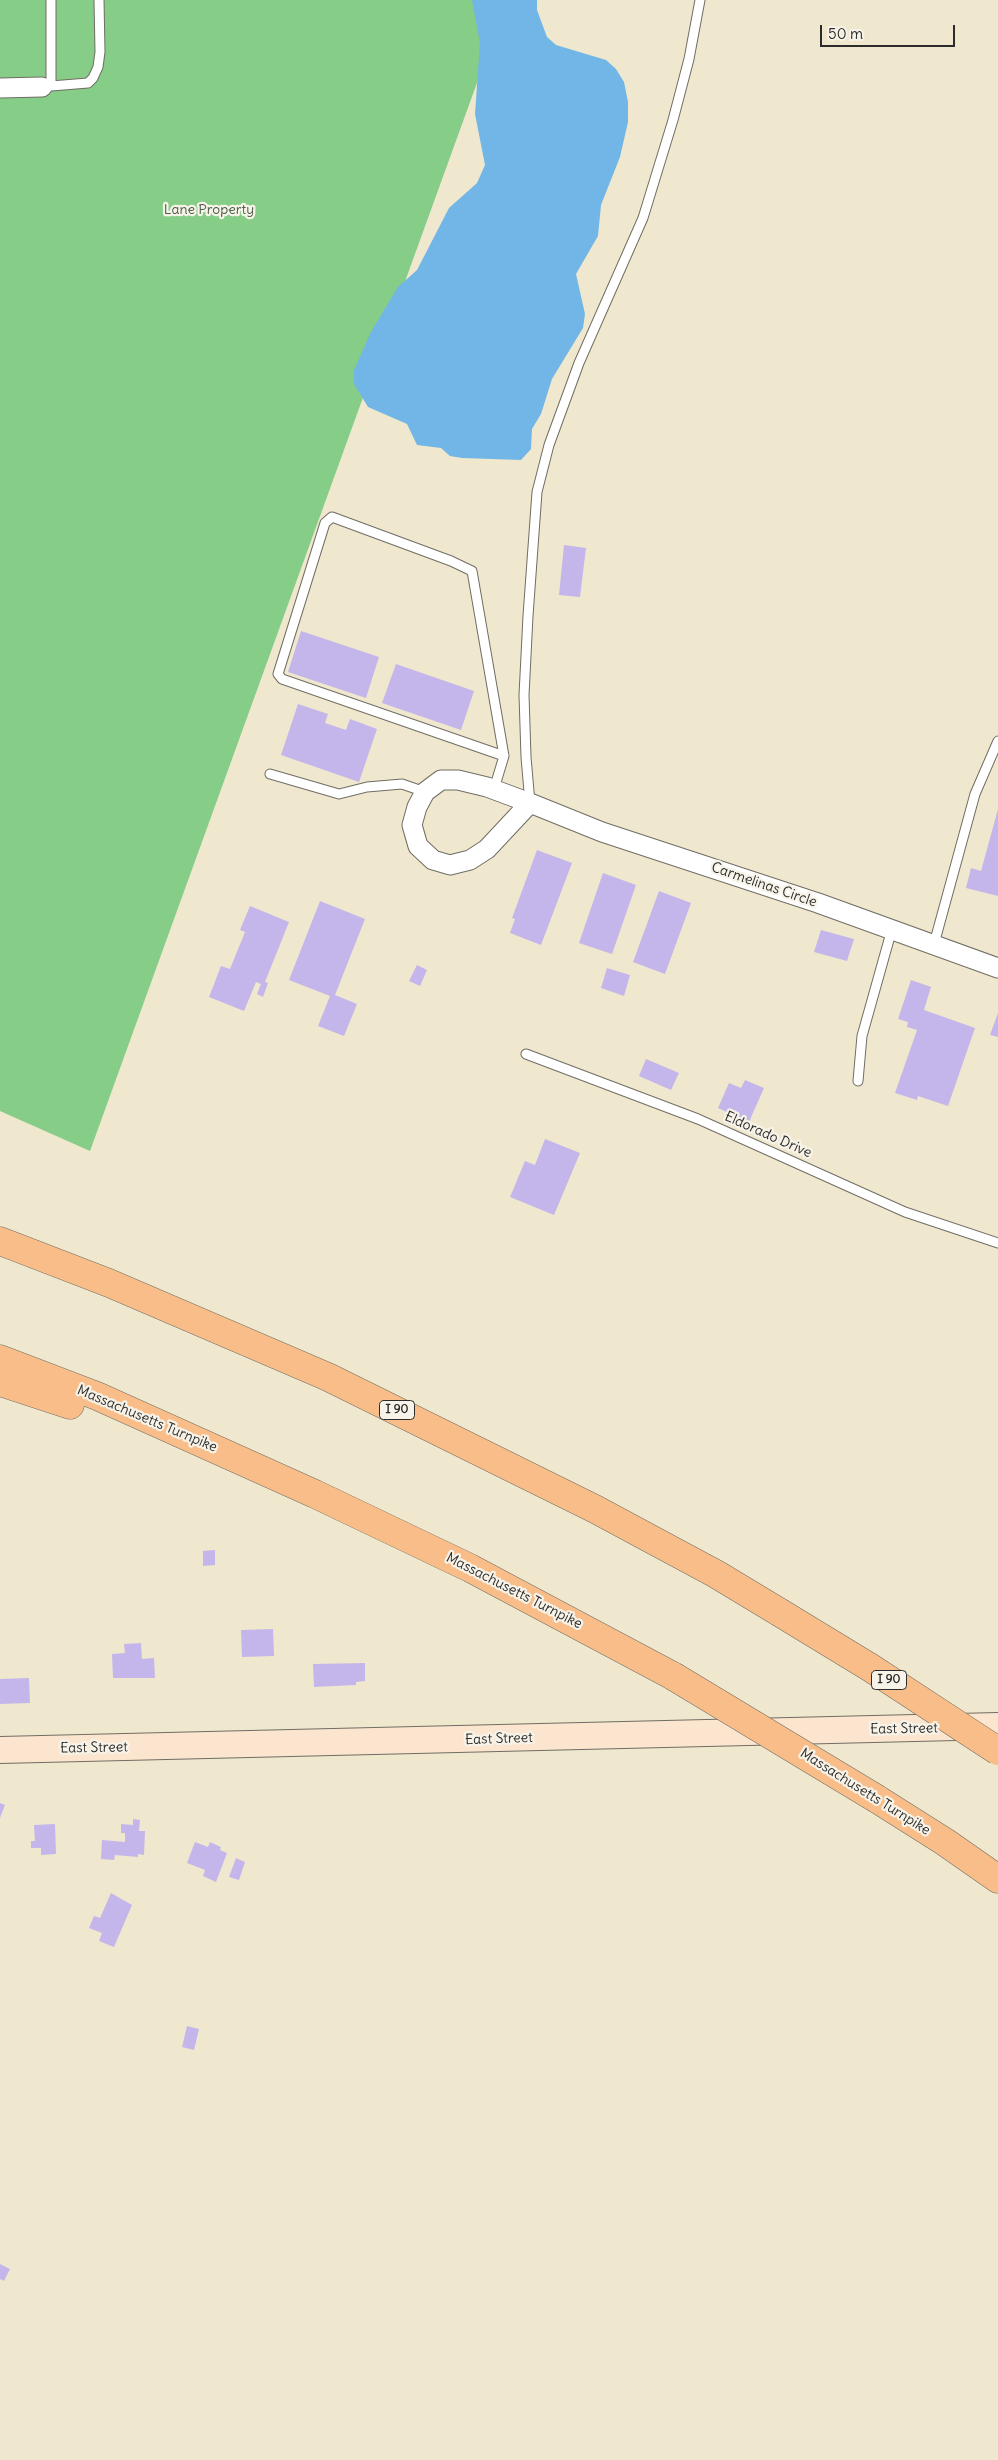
<!DOCTYPE html>
<style>
body{margin:0}
#map{position:relative;width:998px;height:2460px;overflow:hidden;background:#efe8ce;font-family:Delius,sans-serif}
canvas{display:block}
.scale{position:absolute;left:820px;top:25px;width:135px;height:22px;box-sizing:border-box;border:2px solid #2b2b2b;border-top:0;padding-left:6px;font-size:15px;line-height:18px;white-space:nowrap;color:#2b2b2b;-webkit-text-stroke:4px #f7f3e8;paint-order:stroke}
</style>
<div id="map">
<canvas width="998" height="2460"></canvas>
<div class="scale">50 m</div>
</div>
<script>
const g = document.querySelector('canvas').getContext('2d');
g.lineJoin = 'round';
function fillPath(path, color) {
  g.fillStyle = color;
  g.fill(path, 'evenodd');
}
function poly(rows) {
  const path = new Path2D();
  for (const r of rows) {
    path.moveTo(r[0], r[1]);
    for (let i = 2; i < r.length; i += 2) path.lineTo(r[i], r[i + 1]);
  }
  return path;
}
function trace(path, color, width, dash) {
  g.strokeStyle = color;
  g.lineWidth = width;
  g.lineCap = dash ? 'butt' : 'round';
  g.setLineDash(dash || []);
  g.stroke(path);
}
function drawText(font, color, halo, rows, align = 'center') {
  g.font = font + ' Delius,sans-serif';
  g.lineWidth = 4.5;
  g.setLineDash([]);
  g.textBaseline = 'middle';
  g.strokeStyle = halo;
  g.fillStyle = color;
  for (const [text, x, y, turn = 0] of rows) {
    g.save();
    g.translate(x, y);
    g.rotate((+turn || 0) * Math.PI / 180);
    g.textAlign = isNaN(turn) ? turn : align;
    if (halo) g.strokeText(text, 0, 0);
    g.fillText(text, 0, 0);
    g.restore();
  }
}
const green = poly([
 [0,0,507,0,90,1151,0,1111]
]);
const water = poly([
 [472,0,537,0,537,10,547,37,556,45,606,60,616,69,624,82,628,102,628,122,620,157,601,205,598,236,576,274,585,314,583,328,552,379,541,414,532,429,531,449,521,460,462,458,450,456,441,448,417,445,407,424,368,407,354,384,354,370,371,332,398,287,417,270,449,208,477,183,485,165,475,114,480,43]
]);
const building = poly([
 [564,545,586,548,580,597,559,595],
 [301,631,379,657,366,698,288,672],
 [396,664,474,691,461,730,382,703],
 [298,704,328,714,325,723,346,730,350,719,377,729,359,782,281,755],
 [998,809,998,896,966,888,971,868,981,871],
 [537,850,572,863,541,945,510,933,515,919,512,918],
 [603,873,636,885,612,954,579,943],
 [659,891,691,903,665,974,633,962],
 [320,901,365,919,335,995,357,1004,344,1036,318,1026,330,996,289,980],
 [250,906,289,922,265,982,268,983,263,997,257,994,261,984,256,982,244,1011,209,997,221,966,230,969,245,932,240,930],
 [821,930,854,939,847,961,814,952],
 [417,965,427,970,420,986,409,981],
 [607,968,630,975,624,996,601,988],
 [911,980,931,987,924,1010,975,1028,948,1106,918,1096,917,1100,895,1093,917,1030,907,1027,908,1022,898,1019],
 [998,1013,998,1037,990,1035],
 [646,1059,679,1073,671,1090,639,1076],
 [745,1080,764,1088,749,1122,718,1108,729,1083,741,1088],
 [545,1139,580,1153,554,1215,510,1197,525,1161,535,1165],
 [215,1550,215,1565,203,1566,203,1551],
 [273,1629,274,1656,242,1657,241,1630],
 [141,1643,142,1659,154,1658,155,1678,113,1678,112,1654,125,1653,124,1644],
 [365,1663,365,1681,356,1682,356,1685,314,1687,313,1664],
 [29,1678,30,1703,0,1704,0,1679],
 [0,1803,5,1805,0,1818],
 [133,1819,140,1820,139,1831,145,1831,144,1855,138,1854,138,1857,115,1855,114,1860,101,1859,102,1840,125,1842,125,1833,121,1833,121,1824,133,1825],
 [55,1824,56,1854,41,1855,41,1848,31,1848,31,1841,35,1841,34,1825],
 [195,1842,208,1847,210,1842,221,1847,220,1850,227,1853,216,1882,203,1876,205,1870,187,1863],
 [236,1858,245,1862,239,1880,229,1877],
 [111,1893,132,1905,114,1947,99,1941,102,1933,89,1928,94,1916,100,1918],
 [187,2026,199,2029,194,2050,182,2047],
 [0,2264,10,2269,4,2281,0,2279]
]);
const lane = poly([
 [51,0,51,86,88,83,93,78,98,67,100,52,99,0],
 [270,774,339,794,367,787,402,784,425,792],
 [494,789,504,756,282,679,278,674,325,523,332,517,451,561,472,571,504,756],
 [530,803,526,757,524,695,528,616,537,492,549,445,579,363,643,218,673,120,689,59,700,0],
 [934,944,975,794,998,741],
 [526,1054,698,1119,905,1212,998,1243],
 [858,1081,862,1036,892,929]
]);
const street = poly([
 [0,88,42,87],
 [441,780,458,780,487,787,530,803,487,849,470,860,450,865,433,860,418,846,412,825,417,807,425,792,441,780],
 [530,803,602,832,818,903,998,968]
]);
const secondary = poly([
 [0,1750,998,1726]
]);
const highway = poly([
 [0,1241,109,1283,328,1377,595,1509,716,1574,779,1612],
 [0,1359,97,1396,315,1494,470,1568,673,1676],
 [0,1382,70,1405],
 [877,1799,945,1842,998,1879]
]);
const highwayBridge = poly([
 [779,1612,871,1668,998,1751],
 [673,1676,877,1799]
]);
const shields = [
 [397,1410,35],
 [889,1680,35]
];
const shieldNames = [
 ["I 90",397,1410],
 ["I 90",889,1680]
];
const parkNames = [
 ["Lane Property",209,210]
];
const streetNames = [
 ["Carmelinas Circle",764,885,19],
 ["Eldorado Drive",768,1135,24],
 ["Massachusetts Turnpike",147,1419,23],
 ["Massachusetts Turnpike",514,1591,27],
 ["East Street",904,1729,-1],
 ["East Street",499,1739,-2],
 ["East Street",94,1748,-1],
 ["Massachusetts Turnpike",865,1792,32]
];
fillPath(green, '#86cd88');
fillPath(water, '#71b6e7');
fillPath(building, '#c4b6ea');
trace(lane, '#706d64', 11);
trace(street, '#706d64', 21);
trace(secondary, '#706d64', 28);
trace(highway, '#706d64', 29);
trace(lane, '#fff', 9);
trace(street, '#fff', 19);
trace(secondary, '#fce5cf', 26);
trace(highway, '#f8bd88', 28);
trace(highwayBridge, '#706d64', 29, []);
trace(highwayBridge, '#f8bd88', 28);
for (const [x, y, w] of shields) {
  const box = new Path2D();
  box.roundRect(x - w / 2, y - 9.5, w, 19, 4);
  g.fillStyle = '#f7f3e8';
  g.fill(box);
  trace(box, '#2b2b2b', 1);
}
drawText('bold 12px', '#2b2b2b', null, shieldNames);
drawText('14px', '#465c47', '#f7f3e8', parkNames);
drawText('14px', '#2b2b2b', '#f7f3e8', streetNames);
</script>
